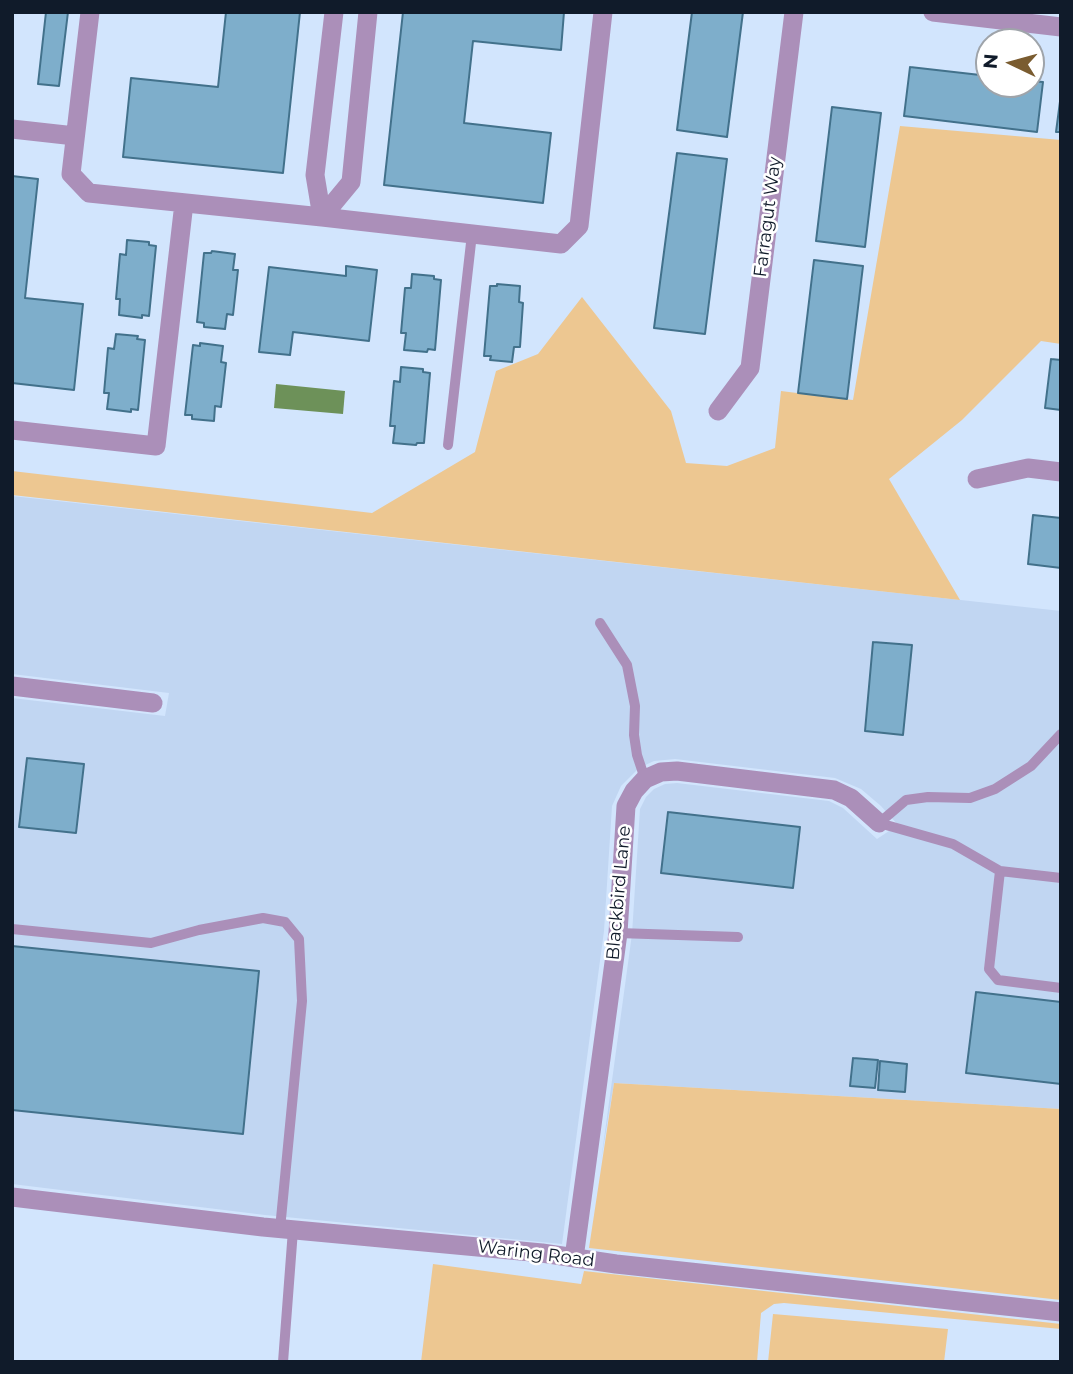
<!DOCTYPE html>
<style>
body{margin:0}
#map{position:relative;width:1073px;height:1374px;overflow:hidden;background:#d2e5fd;font-family:Montserrat,sans-serif}
canvas{display:block}
.frame{position:absolute;inset:0;border:14px solid #101b2a;pointer-events:none}
.north{position:absolute;left:975px;top:28px;width:70px;height:70px;box-sizing:border-box;background:#fff;border:2px solid #9fa4aa;border-radius:50%;rotate:275deg;font-size:19px;font-weight:700;line-height:28px;text-align:center;color:#101b2a}
.north::after{content:'';display:block;margin:auto;width:24px;height:32px;background:#7a5c30;clip-path:polygon(50% 0,100% 100%,50% 72%,0 100%)}
</style>
<div id="map">
<canvas width="1073" height="1374"></canvas>
<div class="frame"></div>
<div class="north">N</div>
</div>
<script>
const g = document.querySelector('canvas').getContext('2d');
g.lineJoin = 'round';
function fillPath(path, color) {
  g.fillStyle = color;
  g.fill(path, 'evenodd');
}
function poly(rows) {
  const path = new Path2D();
  for (const r of rows) {
    path.moveTo(r[0], r[1]);
    for (let i = 2; i < r.length; i += 2) path.lineTo(r[i], r[i + 1]);
  }
  return path;
}
function trace(path, color, width, dash) {
  g.strokeStyle = color;
  g.lineWidth = width;
  g.lineCap = dash ? 'butt' : 'round';
  g.setLineDash(dash || []);
  g.stroke(path);
}
function drawText(font, color, halo, rows, align = 'center') {
  g.font = font + ' Montserrat,sans-serif';
  g.lineWidth = 5;
  g.setLineDash([]);
  g.textBaseline = 'middle';
  g.strokeStyle = halo;
  g.fillStyle = color;
  for (const [text, x, y, turn = 0] of rows) {
    g.save();
    g.translate(x, y);
    g.rotate((+turn || 0) * Math.PI / 180);
    g.textAlign = isNaN(turn) ? turn : align;
    if (halo) g.strokeText(text, 0, 0);
    g.fillText(text, 0, 0);
    g.restore();
  }
}
const built = poly([
 [12,496,1061,611,1061,1109,614,1083,601,1161,632,934,640,809,646,797,654,789,665,784,677,783,829,801,843,808,877,839,898,825,881,806,861,789,835,778,675,759,654,761,639,768,621,786,612,806,604,931,562,1244,265,1215,12,1184,12,698,165,716,169,693,12,674]
]);
const green = poly([
 [900,126,1061,140,1061,344,1041,341,962,420,889,479,960,600,12,495,12,471,372,513,475,452,496,371,538,354,582,297,671,411,686,463,727,466,775,448,781,391,853,400],
 [614,1083,1061,1109,1061,1300,589,1248],
 [433,1264,581,1284,584,1271,1061,1324,1061,1329,784,1303,774,1304,761,1313,757,1362,421,1362],
 [773,1314,948,1329,944,1362,768,1362]
]);
const water = poly([
 [276,384,345,391,343,414,274,408]
]);
const building = poly([
 [46,12,68,12,59,86,38,84,46,12],
 [226,12,300,12,283,173,123,157,131,78,218,87,226,12],
 [403,12,564,12,561,50,473,41,464,123,551,133,543,203,384,185,403,12],
 [692,12,743,12,727,137,677,130,692,12],
 [910,67,989,76,989,84,1031,84,1031,81,1043,82,1037,132,904,116,910,67],
 [1061,94,1061,132,1056,132,1061,94],
 [832,107,881,113,865,247,816,241,832,107],
 [677,153,727,159,705,334,654,328,677,153],
 [12,176,38,179,25,298,83,304,74,390,12,383,12,176],
 [127,240,149,242,149,245,156,246,149,316,142,315,142,318,119,315,120,299,116,299,120,254,126,255,127,240],
 [212,251,235,254,233,270,238,270,233,315,227,314,225,329,204,327,204,323,197,322,204,253,211,253,212,251],
 [814,260,863,266,847,399,798,393,814,260],
 [346,266,377,270,369,341,293,332,290,355,259,352,269,267,346,276,346,266],
 [412,274,434,276,434,279,441,280,435,350,428,349,427,352,404,350,406,333,401,333,405,288,411,288,412,274],
 [497,284,520,286,519,302,523,303,520,347,514,347,512,362,490,360,491,356,484,356,490,286,497,286,497,284],
 [116,334,138,336,137,339,145,340,138,410,131,409,131,412,107,409,109,393,104,393,108,348,114,349,116,334],
 [200,343,223,346,221,362,226,363,221,407,215,406,214,421,192,419,192,415,185,415,193,345,200,346,200,343],
 [1051,359,1061,360,1061,410,1045,408,1051,359],
 [401,367,423,369,423,372,430,373,424,443,417,443,416,445,393,443,395,426,390,426,394,381,400,382,401,367],
 [1033,515,1061,518,1061,568,1028,564,1033,515],
 [873,642,912,645,903,735,865,731,873,642],
 [27,758,84,764,76,833,19,827,27,758],
 [668,812,800,827,793,888,661,873,668,812],
 [12,946,259,971,243,1134,12,1110,12,946],
 [976,992,1061,1002,1061,1084,966,1073,976,992],
 [853,1058,878,1060,875,1088,850,1086,853,1058],
 [880,1061,907,1064,905,1092,878,1090,880,1061]
]);
const service = poly([
 [448,445,472,234],
 [600,623,627,665,635,706,634,735,637,755,645,779],
 [879,823,953,844,1000,871,989,969,998,980,1061,988],
 [879,823,906,800,928,797,970,798,995,789,1031,766,1061,734],
 [1000,871,1061,878],
 [12,929,151,943,199,930,263,918,285,922,299,939,302,1001,280,1229],
 [618,933,738,937],
 [283,1362,293,1230]
]);
const minor = poly([
 [90,12,71,174,89,193,322,217,561,244,579,226,603,12],
 [334,12,315,175,322,217,351,182,368,12],
 [933,12,1061,27],
 [12,129,75,136],
 [718,411,750,368,794,12],
 [12,430,156,446,184,203],
 [977,479,1028,468,1061,472],
 [12,686,153,703],
 [12,1197,263,1227,542,1253,616,1264,1061,1312],
 [574,1258,618,933,626,806,634,791,645,779,661,772,677,771,834,790,851,798,879,823]
]);
const streetNames = [
 ["Farragut Way",768,217,-83],
 ["Blackbird Lane",619,893,-85],
 ["Waring Road",536,1254,7]
];
fillPath(built, '#c1d6f2');
fillPath(green, '#edc791');
fillPath(water, '#6d9159');
fillPath(building, '#7eaecb');
trace(building, '#42718b', 2);
trace(service, '#ab8fb9', 10);
trace(minor, '#ab8fb9', 19);
drawText('18px', '#101b2a', '#fff', streetNames);
</script>
